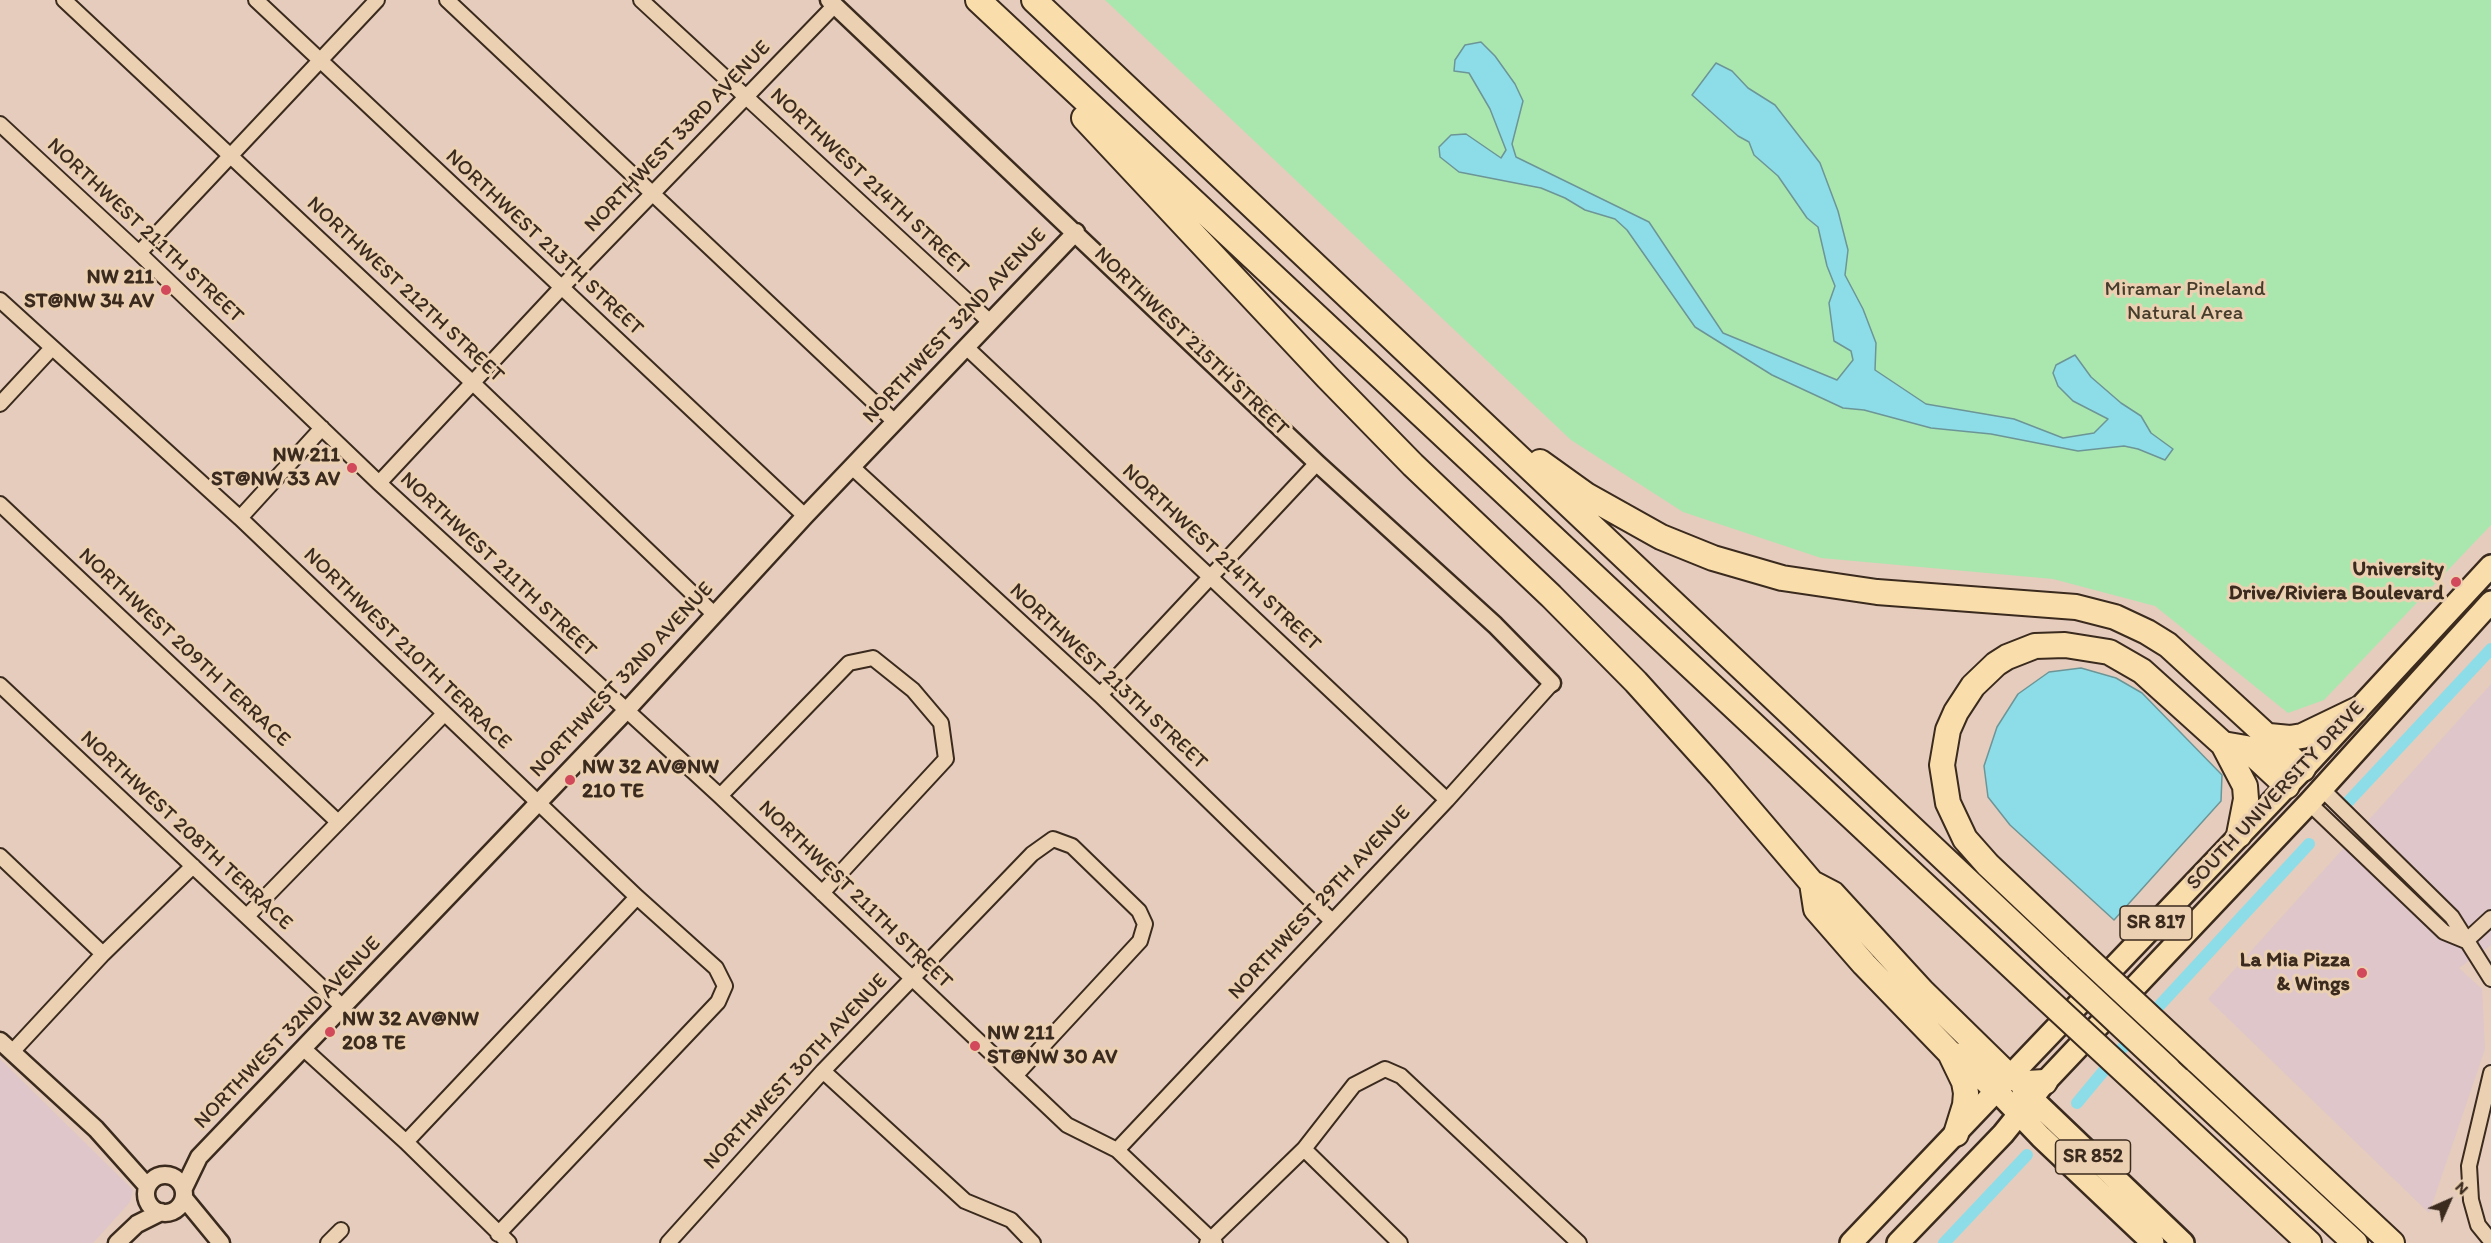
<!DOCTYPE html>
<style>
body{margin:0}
#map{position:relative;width:2491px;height:1243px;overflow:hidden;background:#e5ccbd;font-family:Itim,sans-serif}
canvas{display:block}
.north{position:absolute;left:2419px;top:1171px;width:60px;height:60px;-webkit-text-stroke:4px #ebd1b2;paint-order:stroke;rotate:45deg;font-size:16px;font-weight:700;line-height:24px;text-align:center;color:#3b2a1e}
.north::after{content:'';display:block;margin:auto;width:21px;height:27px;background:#3b2a1e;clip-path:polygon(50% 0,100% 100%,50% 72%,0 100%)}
</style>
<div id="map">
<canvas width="2491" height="1243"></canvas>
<div class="north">N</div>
</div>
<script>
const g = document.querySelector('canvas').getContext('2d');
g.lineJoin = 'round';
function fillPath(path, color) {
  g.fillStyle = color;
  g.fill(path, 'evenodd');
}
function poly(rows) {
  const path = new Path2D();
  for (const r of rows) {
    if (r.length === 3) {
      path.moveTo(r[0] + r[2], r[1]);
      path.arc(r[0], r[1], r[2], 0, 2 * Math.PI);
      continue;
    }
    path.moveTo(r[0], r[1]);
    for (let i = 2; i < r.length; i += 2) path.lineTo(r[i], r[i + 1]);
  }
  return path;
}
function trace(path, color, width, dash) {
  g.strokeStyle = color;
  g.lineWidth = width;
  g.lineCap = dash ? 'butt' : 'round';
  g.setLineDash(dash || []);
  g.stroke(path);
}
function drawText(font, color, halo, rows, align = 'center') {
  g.font = font + ' Itim,sans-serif';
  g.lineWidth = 6;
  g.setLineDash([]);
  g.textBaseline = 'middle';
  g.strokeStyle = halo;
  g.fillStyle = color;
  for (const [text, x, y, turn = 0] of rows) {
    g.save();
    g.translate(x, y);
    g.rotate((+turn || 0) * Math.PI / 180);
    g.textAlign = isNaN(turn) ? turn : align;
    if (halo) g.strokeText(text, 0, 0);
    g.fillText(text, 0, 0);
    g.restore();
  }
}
const built = poly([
 [2491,684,2491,945,2459,968,2482,989,2485,1049,2429,1213,2208,999],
 [0,1059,133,1190,130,1202,93,1243,0,1243]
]);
const green = poly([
 [1105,0,2491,0,2491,525,2324,700,2288,713,2155,606,2053,579,1821,558,1683,512,1571,440]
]);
const water = poly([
 [1481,42,1495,56,1515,84,1523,101,1512,144,1516,157,1649,222,1723,333,1837,380,1853,360,1851,351,1834,341,1829,303,1835,286,1827,266,1818,227,1807,218,1778,176,1754,155,1749,142,1738,136,1692,95,1716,63,1732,71,1748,88,1775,105,1820,163,1838,211,1848,250,1845,275,1863,309,1876,343,1875,370,1926,404,2014,419,2063,438,2094,433,2108,419,2073,401,2058,386,2053,373,2056,365,2075,355,2091,377,2121,403,2141,416,2151,433,2173,449,2165,460,2138,449,2124,446,2078,451,1991,434,1931,428,1864,410,1843,408,1772,375,1695,327,1627,230,1615,219,1585,210,1565,198,1541,188,1459,172,1440,157,1439,147,1451,135,1466,134,1501,158,1506,150,1490,109,1469,73,1454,71,1455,60,1465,45,1481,42],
 [2081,668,2116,678,2142,693,2222,775,2221,801,2114,920,2010,825,1988,797,1984,766,1997,727,2018,694,2049,672,2081,668]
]);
const canal = poly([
 [2347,803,2491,649],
 [2147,1019,2309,844],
 [2077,1103,2135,1033],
 [1944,1243,2027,1155]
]);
const minor = poly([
 [64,0,474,384,714,614],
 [256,0,805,516],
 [447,0,895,422],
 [641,0,990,322],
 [0,124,139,253,379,483,720,796,1067,1125,1117,1150,1215,1243],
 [139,253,377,0],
 [0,300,240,518,637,897,716,968,725,986,718,1002,498,1234],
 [966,347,1447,800],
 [0,404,52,348],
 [852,467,1100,695,1332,921],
 [379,483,561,288,835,5],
 [0,504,338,822],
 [240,518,322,428],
 [0,685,344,1008],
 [1100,695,1317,463],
 [2322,789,2452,917,2491,979],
 [720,796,849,663,873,658,913,690,941,723,946,759,822,893],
 [2309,803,2444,932,2466,941],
 [0,856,103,954],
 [247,916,444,714],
 [2466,941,2491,918],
 [304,1049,406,1142,509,1243],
 [12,1052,103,954,193,866],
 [823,1071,965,1201,1011,1220,1033,1243],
 [2491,1073,2469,1166,2471,1200,2478,1225,2491,1241],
 [406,1142,637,897],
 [1304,1149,1400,1243],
 [1117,1150,1447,800,1552,683],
 [328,1243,341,1230],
 [668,1243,823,1071,1032,854,1053,839,1072,846,1139,911,1145,924,1140,941,1015,1076],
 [1207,1243,1304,1149,1354,1085,1385,1069,1401,1076,1579,1243]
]);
const tertiary = poly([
 [829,0,1317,463,1495,625,1552,683],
 [0,1041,96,1129,147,1186],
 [165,1194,19],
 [184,1188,199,1157,626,711,805,516,1076,232],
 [184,1198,221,1243],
 [117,1243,137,1224,161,1212]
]);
const primary = poly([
 [2023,1090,2183,1243],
 [1997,1091,2041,1137,2153,1243],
 [1851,1243,2303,769,2491,566],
 [1898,1243,2003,1134,2045,1082,2309,803,2491,602]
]);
const motorway = poly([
 [978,0,2038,991],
 [1034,0,2059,967],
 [1084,118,1327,377,1413,465,1551,596,1636,682,1719,774,1812,883,1833,894,1922,991,2010,1077,2027,1083,2045,1082],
 [1540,462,1586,495,1661,537,1713,558,1782,578,1877,592,2076,607,2115,617,2147,632,2168,645,2303,769],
 [2269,736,2290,738,2302,736,2356,710],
 [2223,744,2246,748,2287,786],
 [1812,883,1816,909,1864,964,1950,1053,1965,1060,1997,1091],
 [2079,951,1988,865,1965,839,1948,803,1942,765,1948,730,1956,712,1973,686,1996,664,2007,657,2035,646,2065,645,2109,652,2142,671,2223,744,2245,786,2246,799,2239,835],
 [1950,1053,1964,1082,1966,1093,1965,1105,1956,1134],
 [2196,1060,2392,1243],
 [2168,1069,2355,1243],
 [2147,1092,2309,1243]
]);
const motorwayBridge = poly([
 [2079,951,2196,1060],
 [2059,967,2168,1069],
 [2038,991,2147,1092]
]);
const markers = [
 [166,290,6,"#d1495b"],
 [352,468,6,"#d1495b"],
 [2456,582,6,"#d1495b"],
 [570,780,6,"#d1495b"],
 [2362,973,6,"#d1495b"],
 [330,1032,6,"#d1495b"],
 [975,1046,6,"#d1495b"]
];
const shields = [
 [2156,923,72],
 [2093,1157,75]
];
const shieldNames = [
 ["SR 817",2156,923],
 ["SR 852",2093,1157]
];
const streetNames = [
 ["NORTHWEST 33RD AVENUE",678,137,-46],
 ["NORTHWEST 214TH STREET",869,182,43],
 ["NORTHWEST 211TH STREET",145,231,43],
 ["NORTHWEST 213TH STREET",544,243,43],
 ["NORTHWEST 212TH STREET",405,290,43],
 ["NORTHWEST 32ND AVENUE",955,326,-47],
 ["NORTHWEST 215TH STREET",1191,342,44],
 ["NORTHWEST 214TH STREET",1221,558,43],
 ["NORTHWEST 211TH STREET",498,565,43],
 ["NORTHWEST 209TH TERRACE",184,648,43],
 ["NORTHWEST 210TH TERRACE",407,649,44],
 ["NORTHWEST 213TH STREET",1108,677,43],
 ["NORTHWEST 32ND AVENUE",622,680,-47],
 ["SOUTH UNIVERSITY DRIVE",2276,796,-47],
 ["NORTHWEST 208TH TERRACE",186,831,43],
 ["NORTHWEST 211TH STREET",855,895,44],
 ["NORTHWEST 29TH AVENUE",1320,903,-47],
 ["NORTHWEST 32ND AVENUE",288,1033,-46],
 ["NORTHWEST 30TH AVENUE",796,1072,-47]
];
const poiNames = [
 ["NW 211",154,278],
 ["ST@NW 34 AV",154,302],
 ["NW 211",340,456],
 ["ST@NW 33 AV",340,480],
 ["University",2444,570],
 ["Drive/Riviera Boulevard",2444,594],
 ["NW 32 AV@NW",582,768,"left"],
 ["210 TE",582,792,"left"],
 ["La Mia Pizza",2350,961],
 ["& Wings",2350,985],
 ["NW 32 AV@NW",342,1020,"left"],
 ["208 TE",342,1044,"left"],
 ["NW 211",987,1034,"left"],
 ["ST@NW 30 AV",987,1058,"left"]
];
const parkNames = [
 ["Miramar Pineland",2185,290],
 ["Natural Area",2185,314]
];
fillPath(built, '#dec6ca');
fillPath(green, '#aae7ae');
fillPath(water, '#8ddde8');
trace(water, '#6c9597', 1.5);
trace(canal, '#8ddde8', 12);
trace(minor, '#3b2a1e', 18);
trace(tertiary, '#3b2a1e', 21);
trace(primary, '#3b2a1e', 26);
trace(motorway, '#3b2a1e', 28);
trace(minor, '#ebd1b2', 14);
trace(tertiary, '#ebd1b2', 16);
trace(primary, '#f9deab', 21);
trace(motorway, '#f9deab', 24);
trace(motorwayBridge, '#3b2a1e', 28, []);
trace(motorwayBridge, '#f9deab', 24);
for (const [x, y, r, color] of markers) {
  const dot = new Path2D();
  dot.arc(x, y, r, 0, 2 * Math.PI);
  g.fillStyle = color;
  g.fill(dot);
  trace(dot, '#ebd1b2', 2);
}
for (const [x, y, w] of shields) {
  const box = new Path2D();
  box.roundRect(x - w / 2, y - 17, w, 34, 4.5);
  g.fillStyle = '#ebd1b2';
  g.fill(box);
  trace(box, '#3b2a1e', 1.5);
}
drawText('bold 20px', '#3b2a1e', null, shieldNames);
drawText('21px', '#3b2a1e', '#ebd1b2', streetNames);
drawText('bold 21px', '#3b2a1e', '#ebd1b2', poiNames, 'right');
drawText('21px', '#463d2c', '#ebd1b2', parkNames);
</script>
